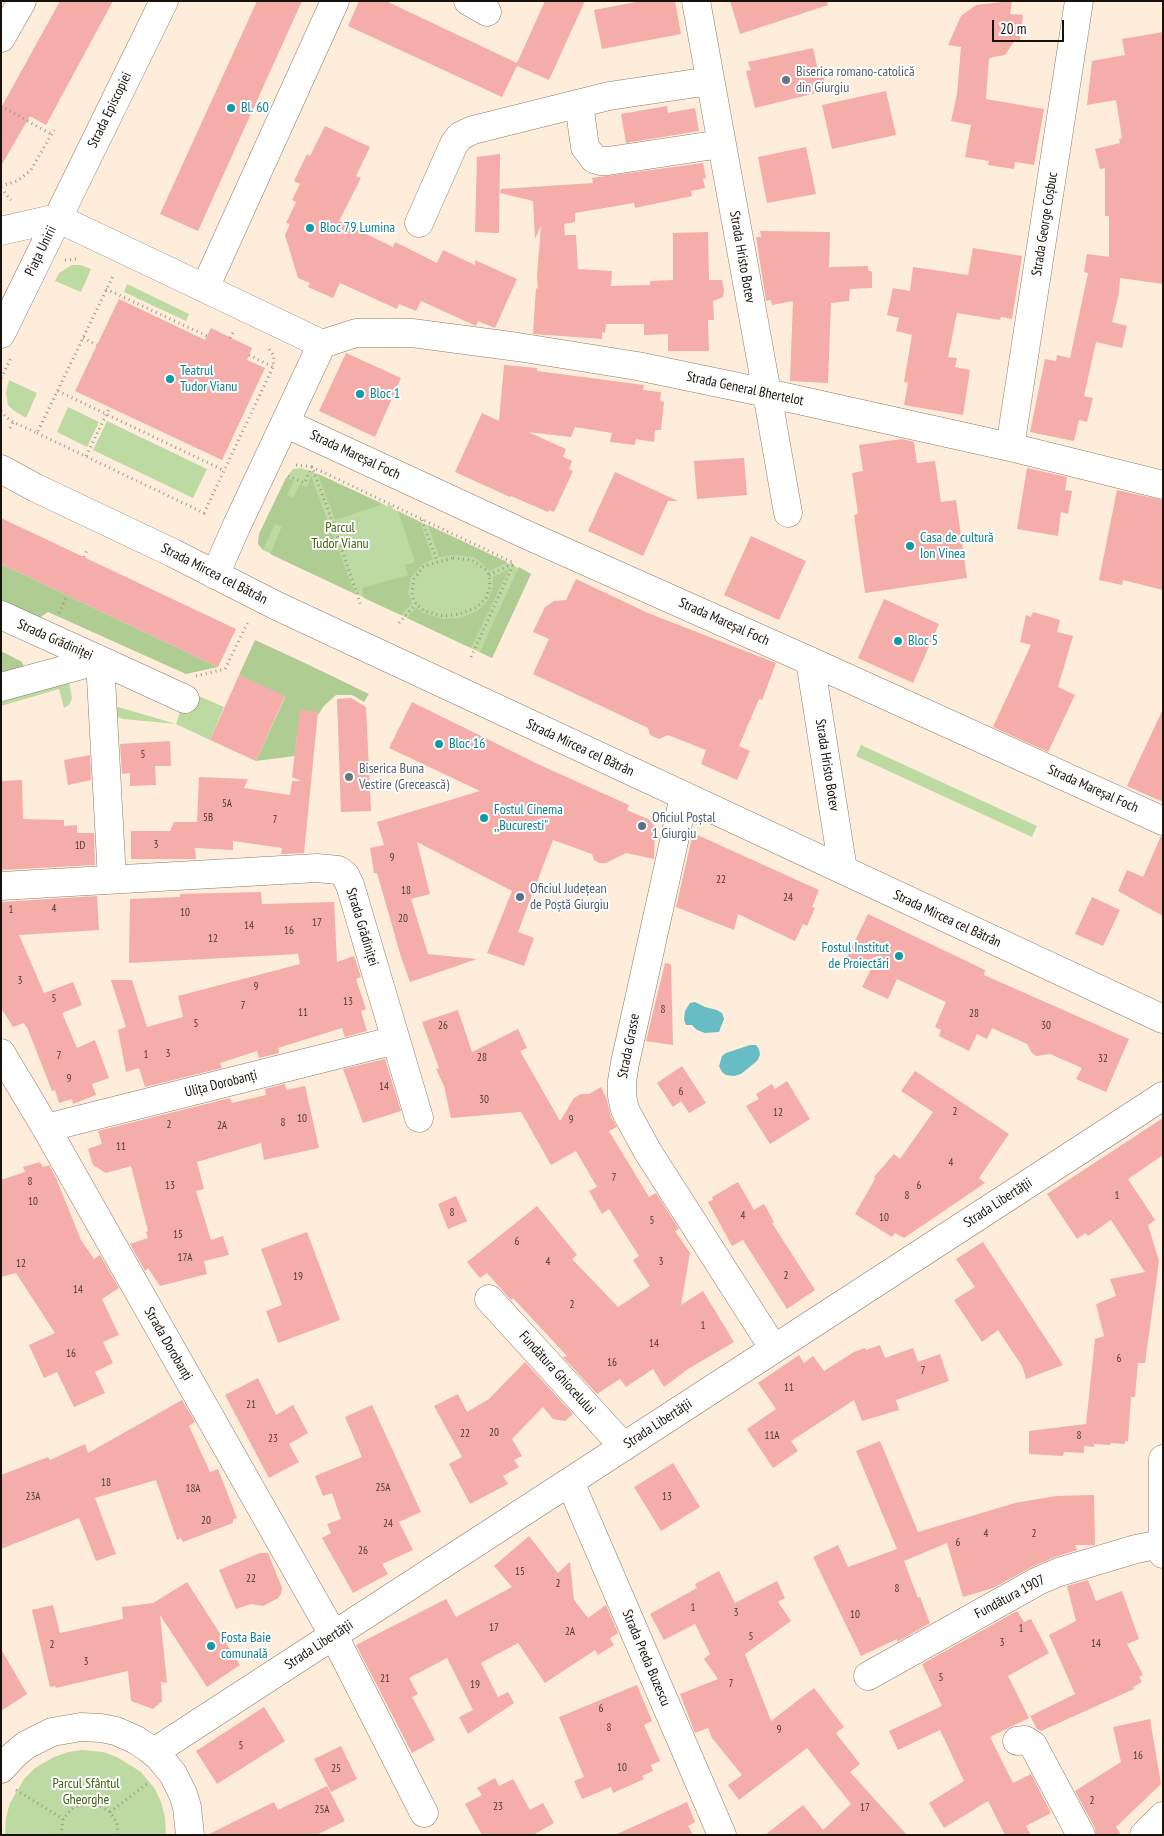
<!DOCTYPE html>
<meta charset="utf-8">
<style>
body{margin:0}
#map{position:relative;width:1164px;height:1836px;overflow:hidden;background:#feeddb;font-family:"PT Sans Narrow",sans-serif}
canvas{display:block}
.frame{position:absolute;inset:0;border:2px solid #18120c;pointer-events:none}
.scale{position:absolute;left:992px;top:20px;width:72px;height:22px;box-sizing:border-box;border:2px solid #18120c;border-top:0;padding-left:6px;font-size:15px;line-height:18px;white-space:nowrap;color:#18120c;-webkit-text-stroke:4px #fdfdfd;paint-order:stroke}
</style>
<div id="map">
<canvas width="1164" height="1836"></canvas>
<div class="frame"></div>
<div class="scale">20 m</div>
</div>
<script>
const g = document.querySelector('canvas').getContext('2d');
g.lineJoin = 'round';
function fillPath(path, color) {
  g.fillStyle = color;
  g.fill(path, 'evenodd');
}
function poly(rows) {
  const path = new Path2D();
  for (const r of rows) {
    path.moveTo(r[0], r[1]);
    for (let i = 2; i < r.length; i += 2) path.lineTo(r[i], r[i + 1]);
  }
  return path;
}
function trace(path, color, width, dash) {
  g.strokeStyle = color;
  g.lineWidth = width;
  g.lineCap = dash ? 'butt' : 'round';
  g.setLineDash(dash || []);
  g.stroke(path);
}
function drawText(font, color, halo, rows, align = 'center') {
  g.font = font + ' "PT Sans Narrow",sans-serif';
  g.lineWidth = 4;
  g.setLineDash([]);
  g.textBaseline = 'middle';
  g.strokeStyle = halo;
  g.fillStyle = color;
  for (const [text, x, y, turn = 0] of rows) {
    g.save();
    g.translate(x, y);
    g.rotate((+turn || 0) * Math.PI / 180);
    g.textAlign = isNaN(turn) ? turn : align;
    if (halo) g.strokeText(text, 0, 0);
    g.fillText(text, 0, 0);
    g.restore();
  }
}
const green = poly([
 [72,265,81,265,91,269,81,292,55,281,59,273],
 [127,284,189,314,186,321,124,292],
 [9,380,37,393,26,418,13,410,8,405,6,392],
 [68,407,99,422,87,447,57,432],
 [107,421,207,469,193,498,93,450],
 [301,468,318,474,387,506,391,505,393,509,531,574,492,658,263,550,258,544,259,534,286,478,293,469],
 [69,682,72,698,69,705,64,708,59,689,1,706,1,702],
 [187,691,224,707,210,740,176,724,123,719,115,716,115,706,176,724],
 [861,745,1037,826,1032,837,856,756],
 [82,1750,103,1752,117,1757,141,1772,155,1789,161,1802,165,1817,166,1835,5,1835,6,1817,10,1803,24,1779,35,1768,54,1757,68,1752]
]);
const forest = poly([
 [318,474,383,504,335,520],
 [311,476,355,594,270,554,282,526,275,524,263,550,258,544,259,534,286,478,294,481,287,495,293,498,300,484,307,487],
 [398,511,420,522,433,559,421,565,411,577,408,592,412,603,401,615,364,598,362,588,408,575,405,565,415,562],
 [428,525,507,562,490,571,480,561,473,557,453,555,439,557],
 [1,564,218,667,186,674,48,612,32,623,1,609],
 [519,567,531,574,492,658,480,652],
 [509,569,471,648,407,618,416,608,423,613,443,619,461,618,479,610,488,600,493,587,493,577],
 [255,640,307,664,369,694,364,702,352,695,336,695,324,706,311,725,310,737,297,735,295,756,256,761,285,697,239,675],
 [1,651,22,662,25,669,1,681]
]);
const water = poly([
 [695,1002,705,1007,717,1010,722,1013,724,1019,719,1032,705,1033,697,1030,692,1025,686,1025,684,1020,685,1011,690,1003],
 [750,1045,756,1045,759,1049,760,1055,757,1061,741,1074,734,1076,726,1075,722,1072,719,1066,722,1056,726,1053]
]);
const building = poly([
 [60,1,113,1,46,125,30,116,1,166,1,108],
 [257,1,302,1,198,231,160,214],
 [359,1,386,1,517,63,545,1,585,1,549,80,517,66,502,97,348,26],
 [641,1,675,1,681,34,602,49,594,10],
 [730,1,827,1,828,5,740,34],
 [1012,1,1010,14,1023,15,1020,41,1015,40,1005,55,989,58,986,99,1044,109,1034,165,1015,162,1014,169,988,165,989,161,965,157,971,125,951,121,957,94,961,47,948,45,961,16,976,5],
 [1163,32,1163,284,1120,278,1119,293,1112,322,1127,326,1122,348,1096,342,1084,396,1093,398,1087,422,1079,420,1074,441,1030,432,1045,359,1056,361,1057,355,1070,358,1088,273,1084,272,1087,254,1109,257,1109,216,1105,216,1105,168,1100,169,1095,149,1120,143,1119,139,1122,138,1116,100,1087,105,1092,61,1125,55,1122,39],
 [813,48,817,66,827,74,816,93,755,108,746,71,751,70,748,62],
 [886,91,896,135,832,149,822,105],
 [667,106,668,113,695,108,699,131,626,143,621,114],
 [325,126,370,147,356,176,361,178,339,221,393,247,395,242,437,263,443,250,475,265,475,260,517,279,495,328,478,321,476,326,474,325,421,301,416,311,399,304,397,309,340,283,333,298,308,287,310,283,298,278,285,235,290,224,286,223,296,202,292,200,300,184,294,181,307,154,310,156],
 [806,147,816,194,767,203,758,157],
 [500,154,499,233,475,232,477,157],
 [703,163,706,178,703,179,705,188,691,191,692,196,635,208,634,203,575,213,575,222,564,224,565,235,576,235,578,269,612,271,611,286,650,285,650,281,673,280,673,233,708,232,709,280,722,280,724,290,723,297,713,301,714,320,708,320,709,351,668,351,668,334,644,335,644,324,606,324,605,333,602,332,602,339,533,334,536,288,538,289,537,275,541,226,535,239,533,201,500,193,501,189,593,183,592,178],
 [760,231,830,232,829,267,868,266,868,270,872,272,872,288,850,289,849,301,831,303,828,383,790,381,793,301,772,305,771,300,766,301,756,237,761,237],
 [973,248,1022,256,1012,319,1001,317,1000,320,957,313,948,357,957,358,955,367,970,370,963,415,904,405,908,383,904,382,912,335,896,331,899,318,887,315,893,288,910,291,913,267,968,275],
 [119,299,205,340,211,328,252,348,247,360,265,368,222,460,75,391],
 [346,353,401,378,375,437,319,411],
 [504,365,537,368,537,371,644,385,643,390,661,392,660,401,664,402,661,430,655,430,654,442,636,439,635,445,610,442,612,433,575,427,571,437,528,432,566,449,563,457,572,461,569,469,573,471,554,512,549,510,548,512,511,496,510,497,455,472,482,413,499,421],
 [902,439,914,442,917,463,935,461,941,502,956,500,967,578,865,593,854,515,858,514,852,473,863,471,859,445],
 [744,458,747,495,697,499,694,461],
 [1027,468,1067,477,1065,490,1072,491,1068,514,1061,512,1058,536,1017,529],
 [615,472,678,501,668,501,643,556,588,531],
 [1117,490,1163,500,1163,590,1123,580,1122,585,1099,580],
 [1,518,236,629,218,667,1,564],
 [751,536,806,561,779,620,724,595],
 [576,579,648,613,776,663,762,700,759,699,739,746,750,751,737,780,701,764,706,750,668,735,659,739,650,735,648,728,533,674,549,639,533,632,545,607,554,601,566,600],
 [884,599,939,624,913,683,858,658],
 [1033,612,1060,620,1057,632,1073,636,1058,687,1075,695,1048,752,993,727,1031,645,1020,642,1026,615,1031,617],
 [239,675,285,696,256,761,210,740],
 [351,698,366,707,371,811,341,812,337,699],
 [412,702,542,766,629,805,627,810,650,820,655,827,654,859,626,853,606,863,599,863,594,860,592,854,553,840,518,932,534,938,524,966,487,953,512,891,417,842,430,894,411,899,428,954,477,959,410,982,401,957,377,873,374,873,370,848,384,845,377,822,480,791,389,748],
 [1163,709,1163,802,1127,786],
 [300,710,318,712,304,853,281,854,282,848,233,841,233,850,195,848,196,859,131,859,131,831,170,831,174,822,197,822,199,777,248,779,244,788,290,795,292,781,301,781,292,777],
 [170,741,171,766,155,766,156,785,130,786,130,773,122,774,120,744],
 [90,755,91,780,68,785,64,760],
 [22,780,23,819,64,820,64,826,77,825,77,833,94,833,95,865,1,870,1,781],
 [693,833,819,890,812,907,815,908,807,926,803,924,795,941,738,914,734,930,676,907],
 [1161,836,1163,836,1163,916,1118,891,1127,870,1143,877],
 [261,892,262,904,334,902,337,962,354,956,361,977,356,979,366,1009,361,1011,367,1031,345,1037,342,1028,278,1048,279,1053,259,1058,257,1051,220,1063,222,1068,145,1087,139,1068,126,1072,118,1030,126,1027,111,980,132,980,147,1027,183,1017,178,996,300,964,298,954,129,963,130,899,180,897,180,894],
 [97,896,99,930,19,935,44,993,73,982,82,1005,62,1013,77,1048,95,1040,109,1078,92,1084,96,1095,73,1104,72,1099,59,1103,55,1090,52,1091,27,1027,26,1027,24,1023,13,1027,1,1008,1,902],
 [1092,897,1120,910,1103,946,1075,934],
 [868,914,985,970,984,975,1129,1039,1106,1092,1076,1079,1082,1068,1050,1054,1036,1056,1032,1053,1027,1044,992,1028,987,1039,977,1034,969,1051,939,1036,941,1030,935,1027,946,1002,897,979,888,999,862,987,871,969,847,957],
 [665,963,671,964,673,1045,646,1041],
 [458,1010,472,1052,518,1029,527,1048,520,1051,560,1121,574,1098,581,1094,589,1094,601,1087,607,1100,611,1117,617,1127,609,1131,649,1197,656,1193,679,1229,675,1231,690,1253,681,1305,703,1291,734,1342,688,1369,664,1387,653,1369,626,1387,620,1379,597,1394,563,1357,567,1356,513,1298,511,1300,487,1273,480,1278,467,1262,537,1206,577,1255,572,1259,618,1307,650,1286,633,1260,639,1256,609,1209,602,1214,589,1191,597,1187,576,1151,551,1165,521,1112,451,1118,444,1086,436,1069,439,1068,422,1022],
 [385,1059,401,1111,363,1123,343,1069],
 [682,1066,706,1103,689,1113,681,1101,673,1107,657,1083],
 [915,1071,1009,1134,979,1178,985,1183,904,1238,895,1233,892,1237,855,1214,875,1179,874,1177,894,1154,900,1159,933,1112,901,1091],
 [787,1081,810,1119,770,1144,746,1106,759,1099,756,1094,772,1084,775,1089],
 [285,1084,286,1090,305,1086,319,1148,264,1160,261,1143,197,1162,204,1189,196,1191,211,1240,223,1236,229,1255,204,1261,207,1274,160,1286,148,1268,145,1271,130,1244,148,1238,146,1232,148,1231,131,1166,106,1173,93,1165,88,1149,102,1144,98,1131,230,1098,232,1103,266,1095,265,1089],
 [1163,1118,1163,1155,1128,1179,1155,1220,1148,1225,1159,1261,1145,1363,1138,1363,1135,1397,1131,1397,1128,1441,1125,1441,1125,1444,1111,1443,1110,1445,1094,1444,1094,1447,1084,1446,1084,1453,1064,1452,1063,1456,1029,1454,1029,1431,1086,1424,1095,1339,1104,1336,1096,1304,1116,1296,1110,1279,1145,1272,1111,1220,1088,1236,1085,1233,1077,1239,1047,1194],
 [40,1162,43,1167,49,1165,56,1178,81,1240,94,1259,100,1255,119,1288,102,1299,119,1335,103,1342,113,1363,95,1372,105,1393,74,1407,57,1372,44,1378,29,1345,55,1333,16,1273,1,1277,1,1180,25,1172,23,1167],
 [738,1182,754,1210,764,1204,774,1222,772,1223,815,1290,787,1309,743,1240,732,1246,708,1202,713,1200,712,1197],
 [456,1196,467,1221,448,1229,438,1204],
 [307,1232,340,1320,278,1343,266,1311,282,1305,261,1249],
 [983,1242,1063,1365,1026,1379,1022,1366,998,1330,982,1342,954,1300,975,1287,956,1259],
 [880,1345,885,1358,913,1348,918,1362,940,1354,949,1381,896,1400,899,1410,862,1421,854,1400,791,1441,798,1451,773,1468,747,1429,776,1409,758,1383,799,1355,804,1363,813,1356,824,1371,854,1352,865,1348,866,1350],
 [525,1362,573,1414,565,1421,553,1419,543,1407,512,1439,522,1456,514,1460,519,1467,503,1476,508,1484,470,1504,449,1464,462,1457,434,1406,458,1394,467,1412,489,1399],
 [258,1378,276,1415,293,1405,308,1433,289,1444,299,1462,269,1478,225,1395],
 [182,1400,195,1422,189,1426,210,1472,218,1469,237,1518,233,1519,233,1523,183,1542,181,1538,177,1540,156,1480,95,1498,116,1554,96,1561,79,1518,1,1549,1,1475,48,1457,50,1460,85,1444,88,1453],
 [372,1405,421,1512,399,1522,413,1550,382,1564,388,1574,353,1593,322,1538,331,1533,327,1524,341,1519,332,1493,323,1496,315,1476,362,1457,345,1417],
 [880,1441,918,1532,1015,1503,1056,1496,1094,1495,1095,1545,1075,1545,1077,1550,1055,1557,1032,1567,993,1588,963,1597,947,1543,904,1561,918,1598,920,1597,930,1623,897,1642,897,1639,861,1656,813,1557,838,1545,848,1567,897,1549,856,1451],
 [673,1463,700,1507,661,1531,634,1487],
 [529,1536,558,1573,570,1562,574,1600,588,1618,606,1605,618,1633,610,1638,614,1645,598,1655,595,1650,545,1683,518,1643,481,1663,498,1697,508,1692,514,1703,468,1734,459,1717,473,1710,447,1658,409,1678,418,1694,412,1697,435,1740,412,1753,356,1645,446,1599,456,1617,512,1587,494,1566],
 [260,1553,268,1553,282,1588,281,1594,278,1598,263,1606,251,1604,236,1609,219,1570],
 [719,1571,735,1603,777,1581,785,1598,778,1602,791,1621,745,1654,771,1721,814,1688,844,1727,836,1733,860,1764,850,1772,907,1835,765,1835,803,1805,823,1830,851,1804,807,1748,739,1800,728,1785,742,1775,712,1738,708,1728,695,1733,680,1694,718,1679,704,1659,710,1654,695,1624,664,1640,650,1614,697,1588,695,1584],
 [1088,1580,1096,1601,1122,1591,1139,1639,1127,1644,1143,1675,1139,1677,1142,1682,1133,1687,1134,1689,1041,1731,1037,1729,1030,1716,1075,1694,1049,1635,1076,1621,1067,1586],
 [187,1582,240,1665,207,1687,160,1615,167,1683,161,1682,162,1701,153,1709,131,1701,128,1671,56,1688,55,1686,50,1687,32,1610,53,1605,60,1633,123,1619,122,1607,153,1603],
 [1017,1611,1024,1622,1031,1619,1049,1653,1008,1676,1029,1718,990,1737,1013,1783,1031,1774,1051,1813,1026,1826,1031,1835,1005,1835,988,1801,944,1828,929,1803,964,1781,940,1730,898,1750,889,1731,942,1706,922,1664],
 [1,1649,27,1694,1,1711],
 [637,1685,652,1721,644,1725,660,1761,651,1765,653,1771,642,1776,644,1779,613,1793,611,1787,582,1799,574,1781,584,1777,559,1717],
 [264,1707,285,1741,217,1784,196,1751],
 [1150,1719,1161,1784,1116,1827,1121,1835,1096,1835,1095,1828,1075,1791,1121,1762,1113,1727],
 [341,1746,357,1779,331,1792,314,1759],
 [495,1778,499,1786,513,1779,530,1810,543,1803,554,1823,533,1835,482,1835,465,1804,482,1795,477,1788],
 [327,1786,345,1821,316,1835,207,1835,274,1802,278,1810],
 [687,1802,695,1822,688,1826,693,1835,615,1835]
]);
const path = poly([
 [1,106,51,134],
 [1,186,17,181,31,170,54,130],
 [1,188,11,200],
 [65,260,79,259],
 [106,289,207,336],
 [83,338,97,345],
 [230,338,234,331],
 [249,355,273,367],
 [1,378,11,358],
 [58,391,225,471],
 [1,411,6,417,13,422,37,433,114,274],
 [10,428,13,422],
 [37,433,204,513,273,367,274,356,269,349],
 [86,456,110,407],
 [296,465,312,467,333,523,361,606],
 [288,476,304,483,312,467,514,563],
 [422,520,437,561],
 [84,557,87,550],
 [453,558,472,560,486,570,489,575,490,587,486,598,477,607,460,614,443,616,424,611,416,604,413,598,412,592,414,579,423,567,430,564,453,558],
 [489,575,514,563],
 [59,613,67,595],
 [399,623,416,604],
 [471,657,514,563],
 [196,676,225,669,248,622],
 [16,1790,63,1819],
 [110,1812,148,1783],
 [61,1835,63,1819,69,1812,74,1807,88,1803,97,1804,110,1812,117,1823,118,1835]
]);
const minor = poly([
 [468,1,487,12],
 [696,1,767,393,788,513],
 [1,38,22,1],
 [579,104,585,147,594,159,601,161,608,161,721,144],
 [57,218,322,344],
 [419,223,454,144,460,136,473,130,609,96,710,81],
 [1,231,57,218],
 [205,288,335,1],
 [1,334,164,1],
 [322,344,356,333,412,333,518,347,637,366,767,393,1010,447,1163,485],
 [285,423,527,535,810,661,1163,821],
 [1010,447,1079,1],
 [215,575,237,525,322,344],
 [1,615,100,660,112,879],
 [810,661,843,870],
 [1,687,100,660,185,699],
 [684,796,625,1063,622,1081,622,1096,625,1110,631,1121,648,1152,774,1349],
 [1,886,317,868,338,870,345,875,350,885,419,1118],
 [1,1053,46,1128,334,1636,424,1813],
 [46,1128,396,1040],
 [489,1299,624,1447],
 [570,1482,722,1835],
 [868,1676,1038,1581,1059,1572,1136,1549,1162,1544],
 [1017,1741,1025,1740,1033,1745,1081,1835],
 [154,1752,1163,1096],
 [1,1769,15,1754,26,1745,52,1732,81,1727,101,1728,116,1731,136,1740,148,1748,159,1757,173,1774,183,1794,187,1807,190,1835],
 [1144,1835,1163,1816]
]);
const major = poly([
 [1,469,36,488,173,553,277,606,1163,1019],
 [1163,1459,1163,1554]
]);
const markers = [
 [786,80,5,"#6b7280"],
 [231,108,5,"#0f9aa8"],
 [310,228,5,"#0f9aa8"],
 [170,379,5,"#0f9aa8"],
 [360,394,5,"#0f9aa8"],
 [910,546,5,"#0f9aa8"],
 [898,641,5,"#0f9aa8"],
 [439,744,5,"#0f9aa8"],
 [349,777,5,"#6b7280"],
 [484,818,5,"#0f9aa8"],
 [642,826,5,"#5c6f8a"],
 [520,897,5,"#5c6f8a"],
 [899,956,5,"#0f9aa8"],
 [211,1646,5,"#0f9aa8"]
];
const numberNames = [
 ["5",143,755],
 ["5A",227,804],
 ["5B",208,818],
 ["7",275,820],
 ["3",156,845],
 ["1D",80,846],
 ["9",392,858],
 ["22",721,880],
 ["18",406,891],
 ["24",788,898],
 ["4",54,909],
 ["1",11,910],
 ["10",185,913],
 ["20",403,919],
 ["17",317,923],
 ["14",249,926],
 ["16",289,931],
 ["12",213,939],
 ["3",20,981],
 ["9",256,987],
 ["5",54,999],
 ["13",348,1002],
 ["7",243,1006],
 ["8",663,1010],
 ["11",303,1013],
 ["28",974,1014],
 ["5",196,1024],
 ["26",443,1026],
 ["30",1046,1026],
 ["3",168,1054],
 ["1",146,1055],
 ["7",59,1056],
 ["28",482,1058],
 ["32",1103,1059],
 ["9",69,1079],
 ["14",384,1087],
 ["6",681,1092],
 ["30",484,1100],
 ["2",955,1112],
 ["12",778,1113],
 ["10",302,1119],
 ["9",571,1120],
 ["8",283,1123],
 ["2",169,1125],
 ["2A",222,1126],
 ["11",121,1147],
 ["4",951,1163],
 ["7",614,1178],
 ["8",30,1182],
 ["13",170,1186],
 ["6",919,1186],
 ["8",907,1196],
 ["1",1117,1196],
 ["10",33,1202],
 ["8",452,1213],
 ["4",743,1216],
 ["10",884,1218],
 ["5",652,1221],
 ["15",178,1235],
 ["6",517,1242],
 ["17A",185,1258],
 ["4",548,1262],
 ["3",661,1262],
 ["12",21,1264],
 ["2",786,1276],
 ["19",298,1277],
 ["14",78,1290],
 ["2",572,1305],
 ["1",703,1326],
 ["14",654,1344],
 ["16",71,1354],
 ["6",1119,1359],
 ["16",612,1363],
 ["7",923,1371],
 ["11",789,1388],
 ["21",251,1405],
 ["20",494,1433],
 ["22",465,1434],
 ["11A",772,1436],
 ["8",1079,1436],
 ["23",273,1439],
 ["18",106,1483],
 ["25A",383,1488],
 ["18A",193,1489],
 ["23A",33,1497],
 ["13",667,1497],
 ["20",206,1521],
 ["24",388,1524],
 ["4",986,1534],
 ["2",1034,1534],
 ["6",958,1543],
 ["26",363,1551],
 ["15",520,1572],
 ["22",251,1579],
 ["2",558,1584],
 ["8",897,1589],
 ["1",693,1608],
 ["3",736,1613],
 ["10",855,1615],
 ["17",494,1628],
 ["1",1021,1629],
 ["2A",570,1632],
 ["5",751,1637],
 ["3",1002,1643],
 ["14",1096,1644],
 ["2",52,1645],
 ["3",86,1662],
 ["5",941,1678],
 ["21",385,1679],
 ["7",731,1684],
 ["19",475,1685],
 ["6",601,1709],
 ["8",609,1728],
 ["9",779,1730],
 ["5",241,1746],
 ["16",1138,1756],
 ["10",622,1768],
 ["25",336,1769],
 ["2",1092,1801],
 ["23",498,1807],
 ["17",865,1808],
 ["25A",322,1810]
];
const worshipNames = [
 ["Biserica romano-catolică",796,72],
 ["din Giurgiu",796,88],
 ["Biserica Buna",359,769],
 ["Vestire (Grecească)",359,785]
];
const cultureNames = [
 ["Bl. 60",241,108],
 ["Bloc 79 Lumina",320,228],
 ["Teatrul",180,371],
 ["Tudor Vianu",180,387],
 ["Bloc 1",370,394],
 ["Casa de cultură",920,538],
 ["Ion Vinea",920,554],
 ["Bloc 5",908,641],
 ["Bloc 16",449,744],
 ["Fostul Cinema",494,810],
 [",,Bucuresti\"",494,826],
 ["Fostul Institut",889,948,"right"],
 ["de Proiectări",889,964,"right"],
 ["Fosta Baie",221,1638],
 ["comunală",221,1654]
];
const streetNames = [
 ["Strada Episcopiei",110,110,-64],
 ["Strada George Coșbuc",1045,224,-81],
 ["Piața Unirii",41,251,-64],
 ["Strada Hristo Botev",742,257,80],
 ["Strada General Bhertelot",745,389,12],
 ["Strada Mareșal Foch",355,455,25],
 ["Strada Mircea cel Bătrân",214,574,27],
 ["Strada Mareșal Foch",724,622,24],
 ["Strada Grădiniței",55,640,24],
 ["Strada Mircea cel Bătrân",580,748,25],
 ["Strada Hristo Botev",827,765,81],
 ["Strada Mareșal Foch",1093,789,24],
 ["Strada Mircea cel Bătrân",947,919,25],
 ["Strada Grădiniței",362,927,73],
 ["Strada Grasse",629,1046,-79],
 ["Ulița Dorobanți",221,1084,-14],
 ["Strada Libertății",998,1203,-33],
 ["Strada Dorobanți",168,1344,60],
 ["Fundătura Ghiocelului",557,1373,48],
 ["Strada Libertății",658,1424,-33],
 ["Fundătura 1907",1010,1597,-28],
 ["Strada Libertății",319,1645,-33],
 ["Strada Preda Buzescu",646,1658,67]
];
const parkNames = [
 ["Parcul",340,528],
 ["Tudor Vianu",340,544],
 ["Parcul Sfântul",86,1784],
 ["Gheorghe",86,1800]
];
const serviceNames = [
 ["Oficiul Poștal",652,818],
 ["1 Giurgiu",652,834],
 ["Oficiul Județean",530,889],
 ["de Poștă Giurgiu",530,905]
];
fillPath(green, '#bcdaa1');
fillPath(forest, '#afcc93');
fillPath(water, '#67bdc3');
fillPath(building, '#f4ada8');
trace(minor, '#897a69', 29);
trace(major, '#897a69', 29);
trace(path, '#a29588', 3, [1, 4]);
trace(minor, '#fff', 28);
trace(major, '#fff', 28);
for (const [x, y, r, color] of markers) {
  const dot = new Path2D();
  dot.arc(x, y, r, 0, 2 * Math.PI);
  g.fillStyle = color;
  g.fill(dot);
  trace(dot, '#fdfdfd', 2);
}
drawText('11px', '#4f3933', null, numberNames);
drawText('14px', '#5b616d', '#fdfdfd', worshipNames, 'left');
drawText('14px', '#0d838f', '#fdfdfd', cultureNames, 'left');
drawText('14px', '#18120c', '#fdfdfd', streetNames);
drawText('14px', '#3f620f', '#fdfdfd', parkNames);
drawText('14px', '#4e5e75', '#fdfdfd', serviceNames, 'left');
</script>
